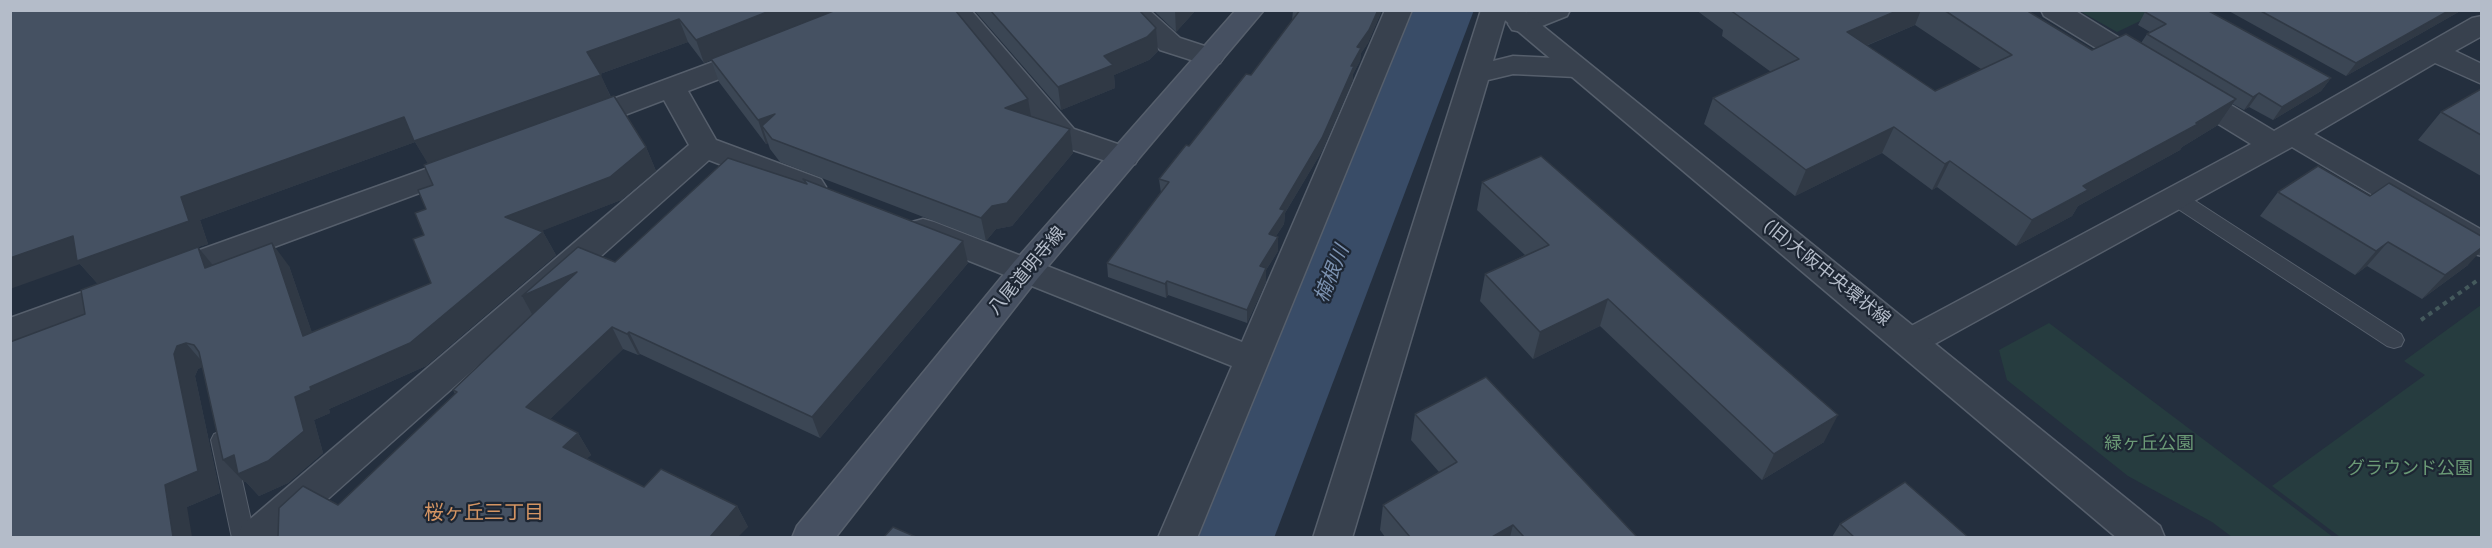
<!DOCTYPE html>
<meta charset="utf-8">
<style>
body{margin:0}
#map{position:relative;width:2492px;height:548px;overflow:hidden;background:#242f3e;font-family:"Work Sans",sans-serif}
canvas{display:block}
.frame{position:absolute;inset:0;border:12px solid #b4bcc9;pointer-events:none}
</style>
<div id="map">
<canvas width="2492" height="548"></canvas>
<div class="frame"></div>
</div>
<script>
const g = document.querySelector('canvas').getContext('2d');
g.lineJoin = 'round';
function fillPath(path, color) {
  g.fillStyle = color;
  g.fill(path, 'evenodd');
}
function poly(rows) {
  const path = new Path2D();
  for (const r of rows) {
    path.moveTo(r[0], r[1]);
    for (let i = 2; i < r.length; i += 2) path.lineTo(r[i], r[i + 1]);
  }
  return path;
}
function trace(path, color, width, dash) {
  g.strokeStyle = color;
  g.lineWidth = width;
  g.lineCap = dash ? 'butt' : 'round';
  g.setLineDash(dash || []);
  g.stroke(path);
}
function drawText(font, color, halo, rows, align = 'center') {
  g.font = font + ' "Work Sans","Noto Sans JP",sans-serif';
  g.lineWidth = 4.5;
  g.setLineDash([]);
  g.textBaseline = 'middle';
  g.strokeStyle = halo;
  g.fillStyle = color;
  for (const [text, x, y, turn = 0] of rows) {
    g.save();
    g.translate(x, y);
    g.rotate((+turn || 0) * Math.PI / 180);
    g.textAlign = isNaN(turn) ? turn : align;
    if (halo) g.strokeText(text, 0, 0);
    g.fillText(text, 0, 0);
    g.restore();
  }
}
const green = poly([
 [2080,11,2161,11,2117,32],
 [2481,305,2481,537,2340,537,2272,486,2425,375,2404,361],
 [2049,323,2333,537,2232,537,2212,522,2128,476,2007,380,1999,350]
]);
const river = poly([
 [1406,10,1474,10,1274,538,1176,538,1406,10]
]);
const path = poly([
 [2421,320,2478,280]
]);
const service = poly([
 [2176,192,2183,193,2401,334,2404,340,2401,346,2394,348,2387,346,2169,203,2167,198,2169,193,2176,192],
 [222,431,230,434,233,440,255,538,232,538,211,440,214,434,222,431]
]);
const minor = poly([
 [943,10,971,10,1074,129,1135,150,1139,157,1135,164,1124,167,1052,143,943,10],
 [1120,10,1149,10,1180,38,1220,51,1224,57,1220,63,1210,66,1160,50,1120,10],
 [1385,10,1412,10,1197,538,1158,538,1232,366,912,238,907,230,912,222,923,219,934,222,1242,342,1385,10],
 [1481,10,1508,10,1493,61,1513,56,1576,59,1586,62,1590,68,1586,74,1576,77,1513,74,1488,80,1352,538,1313,538,1481,10],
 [1532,10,1570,10,1567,16,1532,30,1522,32,1512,30,1508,24,1512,18,1532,10],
 [2041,10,2074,10,2155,60,2159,66,2155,72,2145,75,2135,72,2044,16,2041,10],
 [2482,16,2482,36,2455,51,2482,64,2482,84,2435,63,2314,134,2482,230,2482,256,2471,253,2292,147,1922,351,1910,355,1898,351,1893,342,1898,333,2251,144,2176,98,2172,91,2176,84,2186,82,2196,84,2274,131,2472,18,2482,16],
 [756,46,766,49,770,55,766,61,688,91,716,140,821,179,826,187,821,195,810,198,799,195,709,160,284,538,237,538,242,526,689,145,664,100,580,132,570,129,565,122,570,115,756,46],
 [473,152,484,155,488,162,484,169,10,345,10,318,473,152]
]);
const tertiary = poly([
 [1493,10,1523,10,2160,526,2165,538,2117,538,1493,10]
]);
const secondary = poly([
 [1236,10,1264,10,1038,278,835,538,792,538,797,526,1014,262,1236,10]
]);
const wall = poly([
 [10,10,955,10,1031,117,1070,129,1073,153,1012,226,996,229,986,241,780,162,770,149,768,143,766,144,719,82,711,60,704,63,688,42,600,74,611,97,646,147,656,171,621,200,541,231,543,232,556,255,426,366,329,409,330,413,314,420,323,453,288,483,259,496,246,482,244,482,202,367,198,369,195,376,220,493,187,507,85,314,98,284,80,264],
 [415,142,428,163,433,185,426,209,424,235,431,283,312,333,289,266,213,265,198,247,208,244,200,220],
 [974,10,1139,10,1158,51,1149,60,1114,75,1115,88,1061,110],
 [1153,10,1196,10,1176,32],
 [1293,10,1382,10,1368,43,1361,53,1360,61,1353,74,1353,80,1322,151,1285,213,1284,224,1276,236,1278,251,1266,270,1266,282,1247,323,1168,295,1166,298,1108,277,1107,263,1161,193,1159,179,1189,146,1251,75,1292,21],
 [1696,10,2026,10,2092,50,2141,43,2147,34,2150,32,2138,25,2145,12,2331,78,2321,91,2273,120,2249,107,2244,110,2233,104,2218,125,2182,147,2180,150,2078,206,2072,216,2016,246,1937,187,1932,190,1882,153,1795,196,1704,124,1713,98,1771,72,1722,36,1723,30],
 [1915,25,1981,69,1935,91,1866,46],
 [2227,10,2462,10,2346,76],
 [2481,89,2481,176,2418,140,2441,112],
 [803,179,968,263,820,438,640,354,638,355,623,349,550,419,578,433,591,455,586,459,644,487,737,506,748,527,338,505,455,394,453,390,532,315,522,296,615,262,804,183],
 [1482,182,1824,442,1762,480,1600,326,1533,359,1480,301,1485,274,1525,255,1477,210],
 [2278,192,2468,265,2422,299,2367,266,2355,275,2260,216],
 [1415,414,1637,537,1385,537,1380,530,1383,505,1439,472,1411,440],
 [1840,524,1968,537,1832,537]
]);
const shadedWall = poly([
 [772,10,837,10,704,63,696,40],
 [1175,10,1196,10,1176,32],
 [1378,10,1382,10,1368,43,1361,53,1360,61,1353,74,1353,80,1322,151,1285,213,1284,224,1269,247,1269,234,1280,209,1351,66,1357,47],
 [1899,10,1921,10,1915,25,1836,58,1847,32],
 [2450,10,2462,10,2346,76,2356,63],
 [679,19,688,42,597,75,587,52],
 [1156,28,1158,51,1149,60,1114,75,1115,88,1061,110,1058,87,1104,56],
 [601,75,611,98,428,164,415,142,200,220,208,244,198,247,217,270,98,284,80,264,10,289,10,258,404,117],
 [2331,78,2321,91,2273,120,2282,107],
 [2259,93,2249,107,2244,110,2253,97],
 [1028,99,1032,122,1005,108],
 [2236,99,2218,125,2182,147,2180,150,2078,206,2072,216,2016,246,2032,220,2083,186,2196,123],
 [775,114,762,126,768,143,766,144,758,120],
 [1894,127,1882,153,1795,196,1806,170],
 [1070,129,1073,153,1012,226,996,229,986,241,981,218,992,206],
 [646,147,656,171,621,200,519,240,505,217],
 [1950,161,1937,187,1932,190,1945,164],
 [543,232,556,255,426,366,329,409,330,413,314,420,323,453,288,483,259,496,246,482,244,482,223,460,295,397],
 [1278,237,1278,251,1266,270,1266,282,1247,323,1247,310,1260,266],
 [963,241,968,263,820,438,812,417],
 [2388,242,2367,266,2355,275,2376,251],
 [272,243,289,266,321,359,303,336],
 [2481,248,2481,251,2468,265,2422,299,2445,275],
 [577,272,534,318,522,296],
 [1167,281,1168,295,1166,298,1165,284],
 [1608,299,1600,326,1533,359,1540,332],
 [612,327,623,349,540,429,526,407],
 [629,332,640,354,638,355,627,334],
 [186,343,206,366,198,369,195,376,220,493,187,507,192,537,173,537,165,485,174,354,177,346],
 [1838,415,1824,442,1762,480,1774,454],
 [578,433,591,455,576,468,563,447],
 [737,506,748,527,738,537,710,537],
 [1513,525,1510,537,1492,537]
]);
const building = poly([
 [10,10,772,10,696,40,679,19,587,52,601,75,414,141,404,117,181,197,189,221,77,261,73,236,10,258,10,10],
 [836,10,955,10,1028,99,1005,108,1070,129,1007,203,992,206,981,218,772,139,762,126,775,114,758,120,711,59,836,10],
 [990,10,1139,10,1156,28,1147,37,1104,56,1113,65,1058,87,990,10],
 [1300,10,1378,10,1369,30,1357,47,1361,48,1351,66,1354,66,1322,138,1280,209,1285,210,1269,234,1278,237,1260,266,1266,268,1247,310,1167,281,1165,284,1107,263,1169,182,1159,179,1186,145,1189,146,1246,74,1251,75,1300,10],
 [1730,10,1899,10,1847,32,1935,91,2012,55,1944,10,2026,10,2092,50,2126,34,2236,99,2196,123,2198,124,2083,186,2088,190,2032,220,1950,161,1945,164,1894,127,1806,170,1713,98,1799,59,1730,10],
 [2148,10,2207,10,2331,78,2282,107,2259,93,2253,97,2147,34,2166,24,2145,12,2148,10],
 [2259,10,2450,10,2356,63,2259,10],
 [2481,89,2481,135,2441,112,2481,89],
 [614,96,646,147,610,177,505,217,543,232,410,343,310,387,311,390,295,397,304,431,268,461,238,474,234,455,223,460,199,352,194,345,186,343,177,346,174,354,198,471,165,485,173,537,10,537,10,342,85,314,81,290,198,247,205,268,272,243,303,336,431,283,413,239,424,235,415,213,426,209,418,190,433,185,424,165,614,96],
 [1541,156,1838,415,1774,454,1608,299,1540,332,1485,274,1549,245,1482,182,1541,156],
 [728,158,807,184,803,179,963,241,812,417,629,332,627,334,612,327,526,407,578,433,563,447,644,487,661,469,737,506,710,537,278,537,279,508,303,486,338,505,457,392,453,390,577,272,522,296,578,247,615,262,728,158],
 [2318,166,2370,196,2389,183,2481,236,2481,248,2445,275,2388,242,2376,251,2278,192,2318,166],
 [1486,377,1637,537,1524,537,1513,525,1492,537,1410,537,1383,505,1457,462,1415,414,1486,377],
 [1905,482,1968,537,1854,537,1840,524,1905,482],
 [893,527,916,537,884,537,893,527]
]);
const streetNames = [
 ["八尾道明寺線",1027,271,-50],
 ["(旧)大阪中央環状線",1827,273,39]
];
const parkNames = [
 ["緑ヶ丘公園",2149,444],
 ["グラウンド公園",2410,469]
];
const waterNames = [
 ["楠根川",1332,274,-68]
];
const neighbourhoodNames = [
 ["桜ヶ丘三丁目",484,513]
];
fillPath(green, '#263c3f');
fillPath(river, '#394c67');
trace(service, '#565f6c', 2);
trace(minor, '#565f6c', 3);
trace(tertiary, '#565f6c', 3);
trace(secondary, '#565f6c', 3);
trace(path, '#44595c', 4, [4.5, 4.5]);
fillPath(service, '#38414e');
fillPath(minor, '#38414e');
fillPath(tertiary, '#38414e');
fillPath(secondary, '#465061');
fillPath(wall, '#3b4654');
fillPath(shadedWall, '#303945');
fillPath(building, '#455162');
trace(building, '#303945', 1.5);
drawText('18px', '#b4bcc9', '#1d2633', streetNames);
drawText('18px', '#6b9a76', '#1d2633', parkNames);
drawText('italic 20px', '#7c92b1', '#1d2633', waterNames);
drawText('20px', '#d59563', '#1d2633', neighbourhoodNames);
</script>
